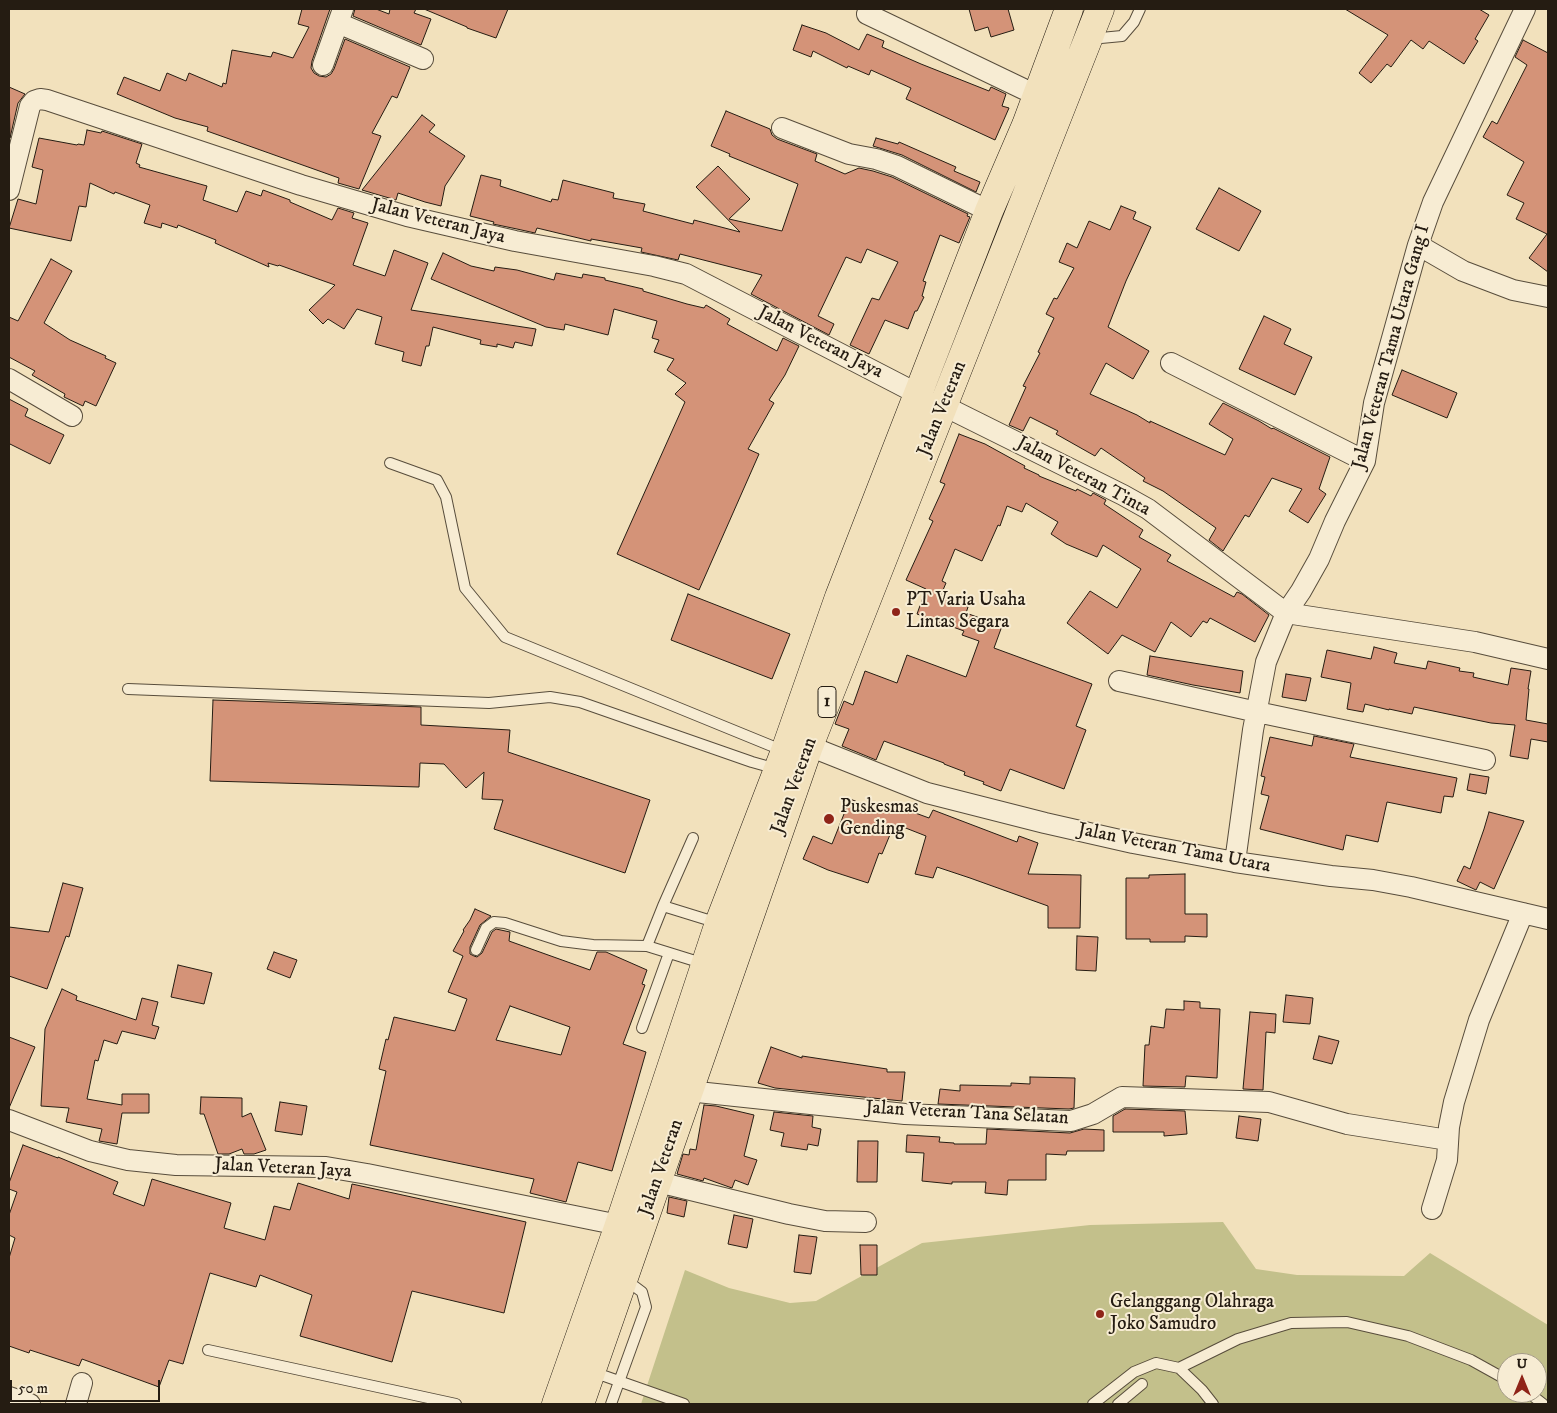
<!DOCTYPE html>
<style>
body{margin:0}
#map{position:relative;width:1557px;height:1413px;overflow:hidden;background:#f2e1bc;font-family:"IM FELL DW Pica",serif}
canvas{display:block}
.frame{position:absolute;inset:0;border:10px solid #251c12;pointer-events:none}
.north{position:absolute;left:1497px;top:1353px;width:50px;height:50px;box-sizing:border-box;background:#f7ecd3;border:1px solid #a39986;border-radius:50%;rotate:0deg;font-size:14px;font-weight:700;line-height:20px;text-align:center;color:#251c12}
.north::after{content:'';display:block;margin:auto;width:18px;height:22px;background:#8f2418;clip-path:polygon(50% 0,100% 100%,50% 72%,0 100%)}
.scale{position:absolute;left:10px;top:1380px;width:150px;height:22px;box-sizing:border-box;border:2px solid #251c12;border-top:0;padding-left:6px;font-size:15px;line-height:18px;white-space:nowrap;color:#251c12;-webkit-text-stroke:4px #f7ecd3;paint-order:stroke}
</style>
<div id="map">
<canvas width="1557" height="1413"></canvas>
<div class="frame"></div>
<div class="north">U</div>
<div class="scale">50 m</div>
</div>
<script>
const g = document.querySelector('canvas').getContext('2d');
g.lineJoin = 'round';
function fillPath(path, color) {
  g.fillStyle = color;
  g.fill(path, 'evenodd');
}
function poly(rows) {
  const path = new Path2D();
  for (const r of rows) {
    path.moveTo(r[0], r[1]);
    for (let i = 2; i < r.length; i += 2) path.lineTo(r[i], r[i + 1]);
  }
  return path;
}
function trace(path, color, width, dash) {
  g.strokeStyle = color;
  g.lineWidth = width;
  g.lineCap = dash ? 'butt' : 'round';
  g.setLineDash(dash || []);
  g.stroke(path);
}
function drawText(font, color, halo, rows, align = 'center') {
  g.font = font + ' "IM FELL DW Pica",serif';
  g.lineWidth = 4;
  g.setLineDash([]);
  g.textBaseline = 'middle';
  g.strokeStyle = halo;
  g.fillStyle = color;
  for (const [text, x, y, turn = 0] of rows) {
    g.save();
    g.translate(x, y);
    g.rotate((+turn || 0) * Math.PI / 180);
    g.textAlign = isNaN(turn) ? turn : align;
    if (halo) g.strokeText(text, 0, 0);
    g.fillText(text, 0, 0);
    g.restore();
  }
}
const green = poly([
 [1223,1222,1256,1269,1297,1275,1404,1276,1430,1253,1548,1325,1548,1404,641,1404,685,1270,729,1288,790,1303,816,1301,922,1243,1090,1225],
 [1507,1363,1537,1363,1537,1393,1507,1393]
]);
const building = poly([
 [302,9,330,9,312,61,311,68,314,73,319,76,326,77,331,74,334,69,345,39,410,67,397,98,392,96,372,133,381,136,359,189,338,183,339,178,207,131,208,127,175,118,117,94,124,77,160,91,167,73,186,81,189,73,222,87,223,83,226,84,232,50,271,57,273,52,293,58,309,27,298,24,302,9],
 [355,9,376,9,389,14,390,9,416,9,414,13,431,19,421,45,353,16,355,9],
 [424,9,508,9,496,38,467,28,467,27,424,9],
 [969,9,1008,9,1014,30,991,37,988,27,975,31,969,9],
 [1345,9,1479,9,1489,15,1475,39,1478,41,1464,64,1429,41,1423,49,1411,40,1391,67,1387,64,1371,83,1359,73,1388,35,1345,9],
 [802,25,826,33,859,50,867,34,884,41,882,47,921,64,989,91,991,87,1006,94,1002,106,1009,108,995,140,906,99,911,88,871,70,869,75,848,66,847,68,813,51,811,57,793,50,802,25],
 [1523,40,1548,53,1548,272,1529,258,1547,234,1516,219,1524,203,1507,195,1524,162,1483,137,1492,121,1497,124,1527,65,1515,57,1523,40],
 [9,87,25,94,18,103,10,138,9,87],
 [726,111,770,129,772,135,777,139,817,154,815,161,845,174,859,168,873,171,892,177,968,214,967,216,970,217,959,243,940,235,923,281,926,282,922,296,924,297,917,311,915,311,908,329,885,320,869,354,850,345,872,298,879,300,898,262,867,249,861,263,846,257,818,316,834,324,829,335,751,294,762,275,680,254,678,260,641,252,642,248,591,239,591,241,537,228,535,233,517,229,493,224,494,222,470,216,481,175,501,180,500,186,551,202,552,199,558,200,563,180,614,193,613,198,645,204,643,211,693,224,694,220,740,232,696,187,718,166,750,199,729,219,782,231,798,184,729,156,730,154,711,146,726,111],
 [422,115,435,125,429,132,465,156,445,186,441,206,425,202,398,193,396,200,362,190,422,115],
 [87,130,101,133,102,131,142,144,136,163,140,165,139,167,207,186,203,200,237,212,246,191,261,196,263,190,290,200,290,202,332,220,338,208,354,213,352,218,368,223,353,265,385,276,394,250,428,263,411,310,536,329,532,346,515,342,513,348,497,344,497,347,480,344,481,340,433,327,429,346,426,346,421,366,402,361,404,352,375,344,382,317,357,309,344,329,328,319,323,324,309,310,335,285,279,265,278,266,268,263,269,267,215,243,216,240,178,225,177,228,162,223,161,228,144,223,150,205,115,192,114,194,90,183,86,207,79,206,71,241,9,228,18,199,36,204,43,170,32,167,39,138,77,145,78,144,84,145,87,130],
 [876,138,898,144,899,142,956,167,954,171,980,182,976,192,902,155,873,146,876,138],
 [1219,188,1261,211,1239,251,1196,229,1219,188],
 [1121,206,1136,212,1133,219,1151,227,1126,281,1108,327,1149,351,1133,379,1106,363,1090,394,1137,415,1150,423,1150,421,1225,455,1233,439,1209,424,1223,403,1259,421,1272,429,1273,428,1330,457,1319,489,1326,494,1308,523,1289,511,1302,489,1272,478,1249,517,1245,515,1223,551,1209,540,1216,528,1163,491,1143,481,1145,478,1101,448,1095,456,1056,434,1058,431,1030,417,1023,431,1009,425,1026,387,1023,386,1040,353,1038,352,1054,318,1046,314,1054,298,1057,299,1074,268,1059,262,1067,243,1077,248,1089,221,1110,230,1121,206],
 [443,253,471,266,494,271,495,267,517,270,554,280,556,273,582,278,583,274,605,278,605,280,643,289,643,291,687,304,704,308,706,305,730,319,727,324,777,351,783,338,799,346,785,375,769,400,774,403,748,449,759,454,699,590,617,554,685,402,675,394,686,383,667,370,674,359,654,352,659,340,652,338,657,321,614,309,608,335,565,324,564,330,546,327,431,279,443,253],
 [51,259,72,271,44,323,70,340,106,356,105,358,116,363,96,406,85,401,83,406,64,397,65,394,32,375,35,371,9,357,9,317,18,321,51,259],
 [1264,316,1291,329,1284,344,1312,357,1295,395,1239,369,1264,316],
 [1402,370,1457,393,1447,418,1392,395,1402,370],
 [9,399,28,409,25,416,64,435,50,464,10,444,9,447,9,399],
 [959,434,985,444,1025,466,1024,468,1039,475,1039,476,1076,491,1077,489,1091,496,1093,493,1106,500,1104,504,1143,530,1139,537,1171,555,1167,561,1234,597,1237,592,1242,594,1269,615,1255,642,1210,618,1207,623,1203,621,1191,637,1171,622,1155,652,1122,635,1108,654,1067,623,1090,591,1117,608,1141,569,1103,545,1097,557,1066,544,1051,534,1058,522,1026,503,1022,512,1007,506,1000,526,998,525,982,561,955,549,942,581,946,583,940,597,968,607,966,613,1002,626,994,648,1092,684,1076,726,1086,730,1064,789,1010,769,1001,791,983,784,984,782,964,775,965,772,944,764,944,763,884,741,876,760,842,746,849,729,835,724,844,701,853,705,865,671,897,683,907,655,966,677,979,641,962,635,964,631,917,614,926,589,906,580,933,521,929,519,945,484,940,482,959,434],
 [688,594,790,634,772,679,671,640,688,594],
 [1374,647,1397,653,1394,663,1426,669,1428,661,1460,668,1459,671,1474,673,1473,677,1508,685,1511,668,1531,671,1528,689,1529,689,1526,720,1548,724,1548,742,1531,739,1528,759,1510,756,1515,725,1491,723,1414,707,1412,714,1389,709,1389,710,1365,704,1363,712,1347,709,1351,683,1321,677,1327,650,1371,659,1374,647],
 [1150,656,1243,671,1240,693,1193,685,1147,675,1150,656],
 [1286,674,1311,678,1306,701,1282,697,1286,674],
 [213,700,421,707,421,725,510,730,508,752,650,800,625,873,494,829,503,800,482,799,484,772,466,788,444,764,420,763,419,787,210,781,213,700],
 [1314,736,1354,744,1350,757,1457,778,1453,797,1444,796,1441,813,1387,802,1378,842,1346,835,1343,850,1260,829,1269,796,1261,794,1265,777,1261,776,1270,737,1312,746,1314,736],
 [1470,774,1489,777,1486,794,1467,790,1470,774],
 [850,799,884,812,888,803,929,818,933,810,1017,842,1019,836,1038,843,1028,874,1081,875,1080,928,1048,928,1048,906,970,878,937,867,933,878,915,874,926,836,898,825,898,826,894,825,882,854,879,853,868,883,828,870,803,859,813,836,832,844,850,799],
 [1489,812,1524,821,1494,889,1480,882,1476,890,1457,881,1464,866,1470,869,1484,829,1489,812],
 [1185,874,1185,914,1207,914,1207,937,1185,936,1185,942,1150,942,1150,939,1126,939,1126,878,1149,878,1149,875,1185,874],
 [63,883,83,888,69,937,66,936,47,989,9,976,9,927,49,932,63,883],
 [475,909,491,916,480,925,470,947,470,954,474,956,477,957,482,953,492,932,496,929,510,932,509,941,590,970,597,952,606,952,647,970,642,984,645,985,623,1044,646,1052,612,1171,578,1162,566,1202,530,1193,534,1179,370,1145,386,1071,379,1069,386,1039,388,1040,394,1017,455,1031,467,999,448,992,463,956,453,951,464,931,463,930,470,920,475,909],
 [510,1006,570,1027,561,1055,496,1040,510,1006],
 [1077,936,1098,937,1096,971,1076,970,1077,936],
 [274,952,297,960,290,978,267,969,274,952],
 [178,965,212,973,204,1004,171,997,178,965],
 [62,989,77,996,76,1000,136,1020,142,998,158,1002,152,1025,159,1027,155,1039,122,1031,117,1044,104,1040,98,1061,95,1060,87,1099,122,1105,122,1094,149,1094,149,1113,122,1113,117,1144,99,1141,102,1129,66,1122,69,1108,41,1106,45,1029,62,989],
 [1286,995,1313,998,1310,1024,1283,1022,1286,995],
 [1184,1001,1200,1002,1200,1008,1220,1009,1217,1078,1186,1076,1185,1087,1143,1086,1145,1045,1149,1045,1151,1026,1164,1028,1166,1009,1184,1010,1184,1001],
 [1250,1012,1276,1014,1275,1033,1266,1032,1263,1090,1243,1089,1250,1012],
 [1319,1036,1339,1041,1332,1064,1313,1059,1319,1036],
 [9,1037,35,1047,9,1108,9,1037],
 [771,1047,802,1058,802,1056,887,1069,887,1072,905,1072,902,1101,775,1088,758,1083,771,1047],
 [1030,1077,1075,1078,1074,1108,1069,1109,938,1104,940,1089,960,1091,960,1085,1011,1086,1011,1083,1030,1084,1030,1077],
 [201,1097,242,1098,242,1117,251,1113,266,1150,254,1154,244,1154,242,1149,229,1154,218,1154,204,1114,200,1114,201,1097],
 [280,1102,307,1106,302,1135,275,1131,280,1102],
 [704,1105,716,1106,754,1115,744,1156,757,1160,748,1185,735,1180,732,1188,704,1178,703,1181,677,1174,683,1154,689,1155,690,1149,696,1150,704,1105],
 [1125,1109,1185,1111,1187,1134,1164,1136,1164,1132,1113,1132,1113,1116,1125,1109],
 [774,1112,813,1116,812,1127,821,1129,818,1146,808,1144,807,1150,781,1146,784,1133,770,1130,774,1112],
 [1239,1116,1261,1119,1258,1141,1236,1138,1239,1116],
 [987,1129,1070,1133,1084,1129,1104,1130,1104,1151,1067,1151,1066,1155,1046,1154,1046,1180,1008,1180,1007,1195,985,1193,986,1182,952,1182,952,1184,922,1181,924,1153,906,1152,907,1135,940,1137,939,1142,954,1143,954,1144,986,1144,987,1129],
 [858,1141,878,1141,877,1182,857,1182,858,1141],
 [23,1145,58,1158,58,1157,118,1182,113,1194,144,1206,152,1179,231,1203,224,1228,265,1240,274,1206,290,1210,298,1183,349,1199,352,1184,526,1222,504,1313,412,1291,392,1362,300,1336,312,1295,260,1275,256,1287,210,1273,183,1364,169,1360,159,1387,82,1359,79,1366,30,1350,29,1353,9,1346,9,1258,15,1238,9,1235,9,1215,17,1192,9,1189,9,1183,23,1145],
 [669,1197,687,1201,684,1217,667,1213,669,1197],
 [734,1215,753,1219,747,1248,728,1244,734,1215],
 [799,1235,817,1237,811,1274,794,1272,799,1235],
 [860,1245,877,1245,877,1275,861,1275,860,1245]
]);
const service = poly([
 [1091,36,1101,38,1122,36,1134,22,1140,9],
 [390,463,437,480,446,497,465,588,505,637,784,751],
 [128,689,489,703,550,697,580,702,752,762,777,769],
 [663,906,718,923],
 [647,946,663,906,693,838],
 [476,950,486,928,494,922,505,923,561,941,593,945,647,946,705,964],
 [642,1028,669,953],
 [208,1350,456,1404],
 [1179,1368,1238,1339,1291,1323,1347,1322,1408,1336,1471,1360,1507,1380],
 [593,1372,684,1404],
 [1529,1393,1543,1404],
 [611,1404,646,1307,642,1292,626,1280],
 [1093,1404,1134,1372,1156,1363,1179,1368,1202,1390,1213,1404],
 [1118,1404,1142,1384]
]);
const minor = poly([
 [867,14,1036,95],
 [338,23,423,59],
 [323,65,343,9],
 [782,128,849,154,876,159,897,166,989,211],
 [9,190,30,106,34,101,40,99,47,100,301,185,407,216,515,241,654,266,686,274,918,394],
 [1418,245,1463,271,1513,290,1548,297],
 [1171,363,1365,461],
 [9,379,72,416],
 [944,406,1123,495,1148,509,1286,613,1475,642,1548,659],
 [1119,681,1257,712,1485,760],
 [809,746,927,793,1045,823,1133,843,1235,862,1331,876,1373,880,1411,887,1548,919],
 [1235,862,1253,730,1266,662,1286,613,1301,591,1319,559,1335,521,1365,461,1374,403,1418,245,1433,202,1525,9],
 [688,1091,905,1114,1071,1121,1093,1114,1122,1097,1269,1102,1347,1124,1448,1140],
 [9,1120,90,1151,128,1160,176,1165,326,1167,367,1174,619,1225],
 [658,1182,789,1214,825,1221,866,1222],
 [1432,1209,1447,1160,1449,1127,1454,1102,1479,1020,1523,913],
 [9,1397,30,1404],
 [76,1404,82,1383]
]);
const trunk = poly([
 [556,1404,619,1225,719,923,785,751,839,597,989,211,1026,125,1069,9],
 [580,1404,809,746,1100,9]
]);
const markers = [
 [896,612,5,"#8f2418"],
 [829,819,6,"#8f2418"],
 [1100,1314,5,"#8f2418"]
];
const shields = [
 [827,702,18]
];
const shieldNames = [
 ["1",827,702]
];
const streetNames = [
 ["Jalan Veteran Jaya",438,222,14],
 ["Jalan Veteran Jaya",820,343,27],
 ["Jalan Veteran Tama Utara Gang I",1392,347,-75],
 ["Jalan Veteran",943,409,-68],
 ["Jalan Veteran Tinta",1083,477,28],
 ["Jalan Veteran",795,786,-70],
 ["Jalan Veteran Tama Utara",1174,849,11],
 ["Jalan Veteran Tana Selatan",967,1114,3],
 ["Jalan Veteran",662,1168,-71],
 ["Jalan Veteran Jaya",283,1169,3]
];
const poiNames = [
 ["PT Varia Usaha",906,601],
 ["Lintas Segara",906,623],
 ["Puskesmas",840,808],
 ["Gending",840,830],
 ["Gelanggang Olahraga",1110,1303],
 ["Joko Samudro",1110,1325]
];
fillPath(green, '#c3c08b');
fillPath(building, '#d49378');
trace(building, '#251c12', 1);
trace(service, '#584d3c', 12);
trace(minor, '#584d3c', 22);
trace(trunk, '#251c12', 29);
trace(service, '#f7ecd3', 10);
trace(minor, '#f7ecd3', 20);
trace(trunk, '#f2e1bc', 28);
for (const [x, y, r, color] of markers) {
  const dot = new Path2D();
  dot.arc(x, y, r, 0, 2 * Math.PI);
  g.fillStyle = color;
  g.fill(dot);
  trace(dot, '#f7ecd3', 2);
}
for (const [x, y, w] of shields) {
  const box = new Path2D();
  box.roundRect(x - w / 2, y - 15.5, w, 31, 4);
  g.fillStyle = '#f7ecd3';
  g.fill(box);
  trace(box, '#251c12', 1);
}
drawText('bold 18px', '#251c12', null, shieldNames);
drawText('19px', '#251c12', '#f7ecd3', streetNames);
drawText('19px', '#251c12', '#f7ecd3', poiNames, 'left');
</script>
